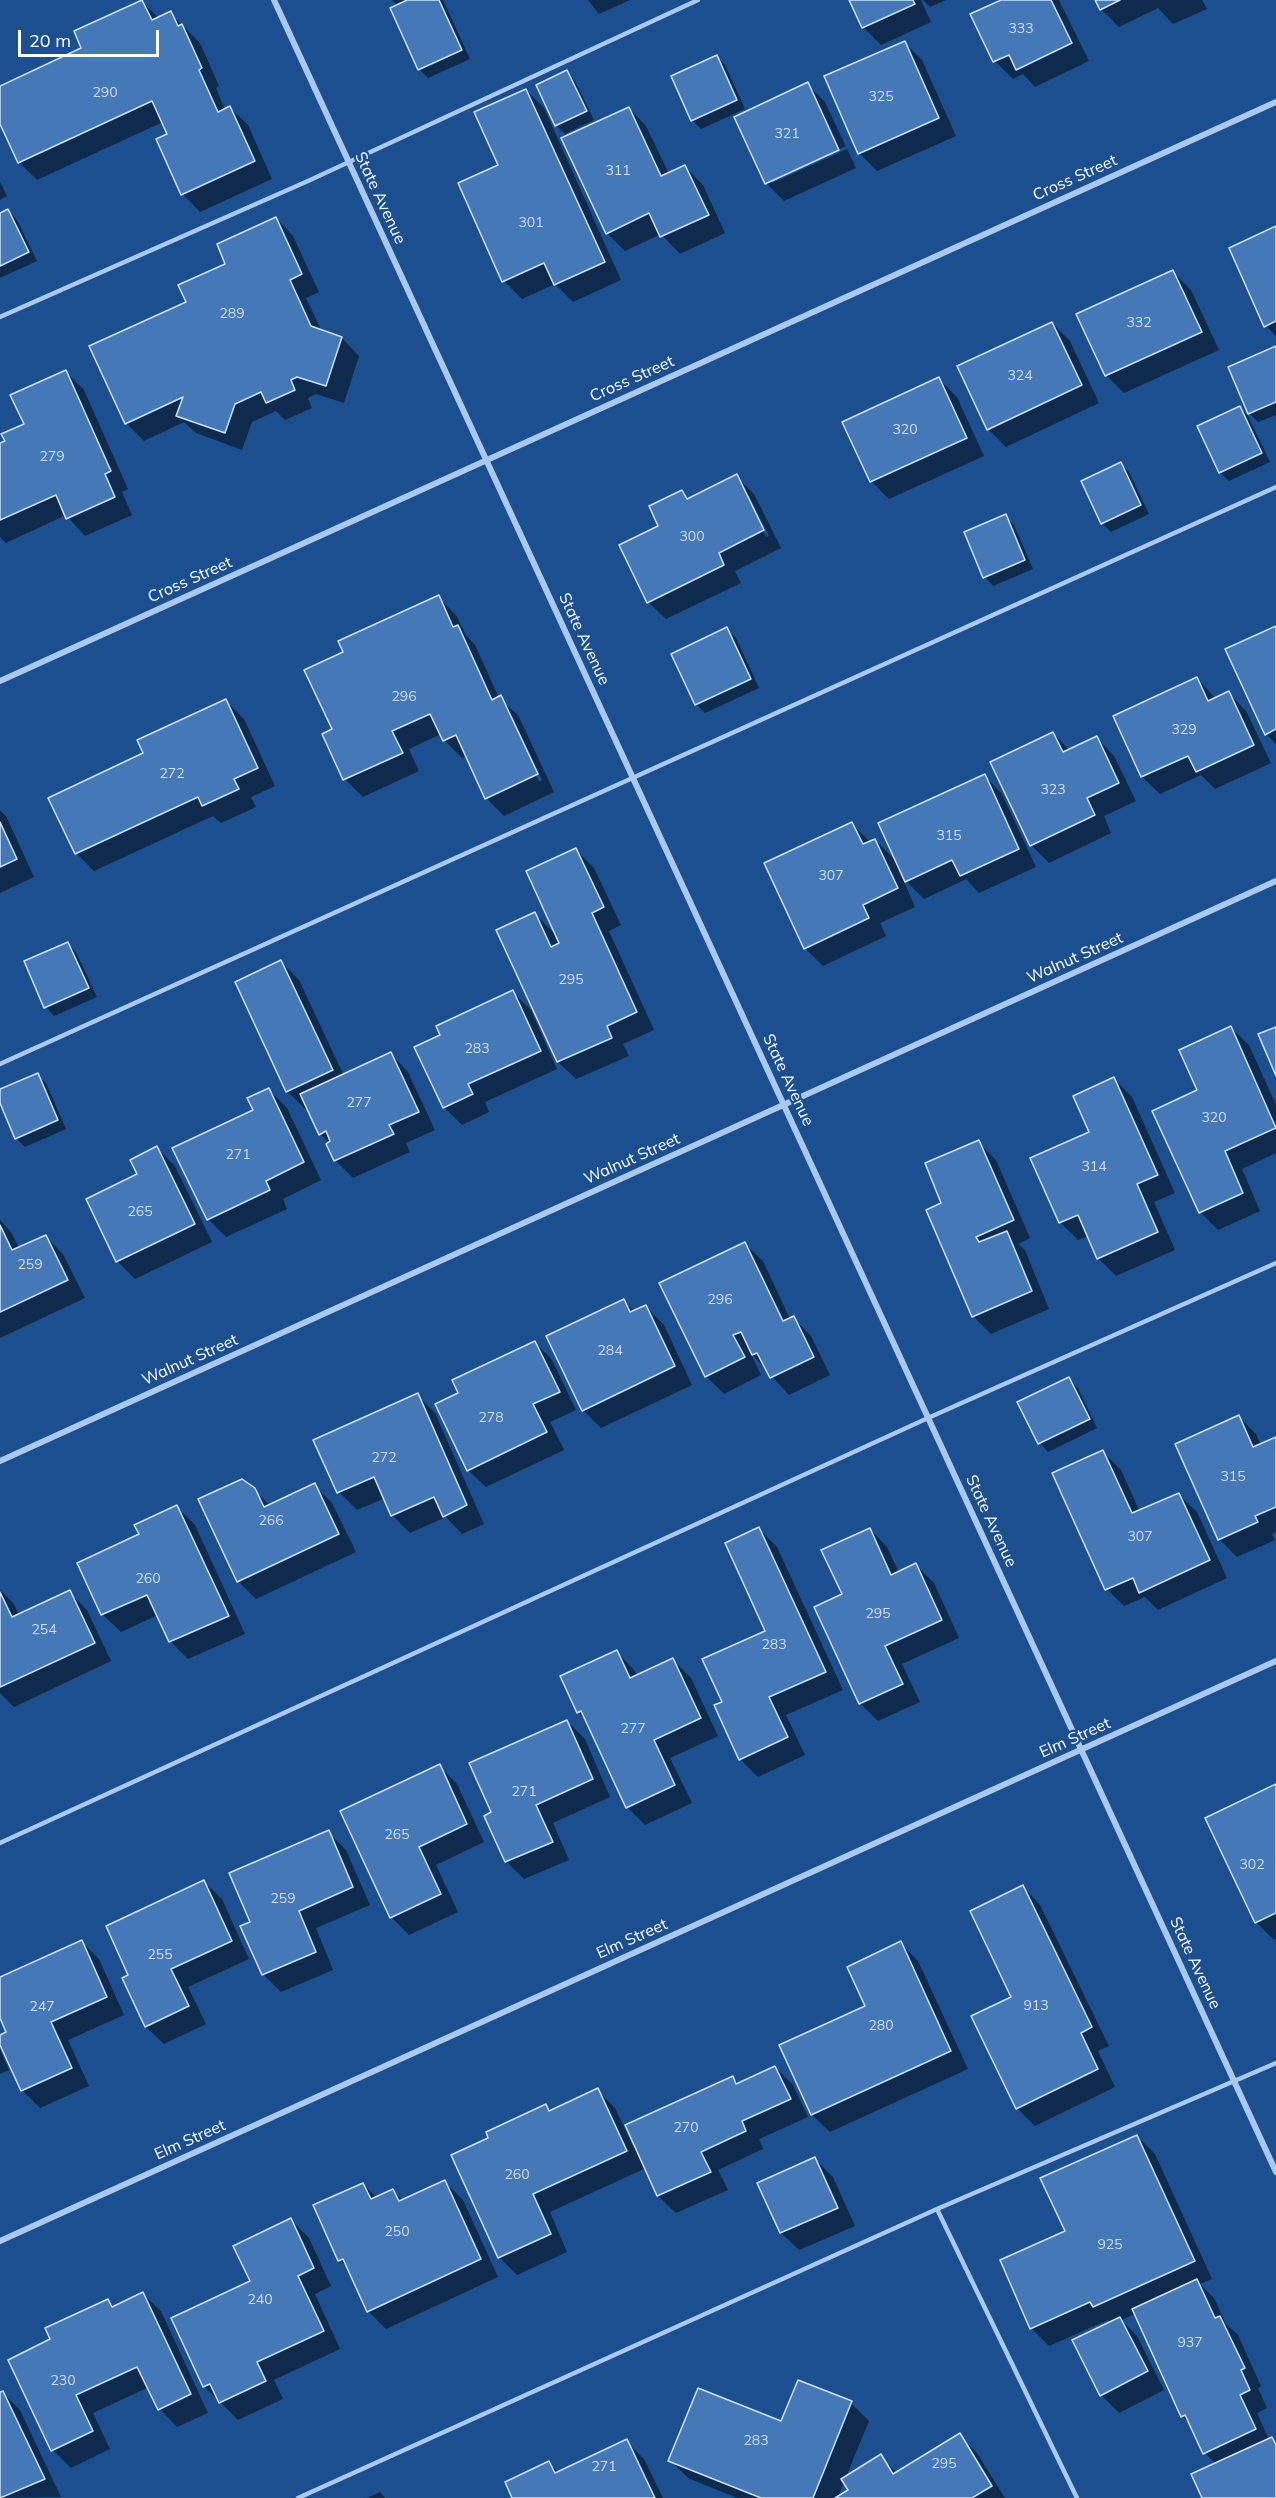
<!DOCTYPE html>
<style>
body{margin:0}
#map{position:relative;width:1276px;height:2498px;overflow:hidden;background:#1b4f8f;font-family:Mulish,sans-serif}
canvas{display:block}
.scale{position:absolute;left:18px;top:30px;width:141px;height:27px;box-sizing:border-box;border:3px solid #fff;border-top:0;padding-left:8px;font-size:18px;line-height:21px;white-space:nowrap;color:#fff;-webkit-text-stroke:4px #1b4f8f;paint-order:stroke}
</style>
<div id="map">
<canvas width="1276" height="2498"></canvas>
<div class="scale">20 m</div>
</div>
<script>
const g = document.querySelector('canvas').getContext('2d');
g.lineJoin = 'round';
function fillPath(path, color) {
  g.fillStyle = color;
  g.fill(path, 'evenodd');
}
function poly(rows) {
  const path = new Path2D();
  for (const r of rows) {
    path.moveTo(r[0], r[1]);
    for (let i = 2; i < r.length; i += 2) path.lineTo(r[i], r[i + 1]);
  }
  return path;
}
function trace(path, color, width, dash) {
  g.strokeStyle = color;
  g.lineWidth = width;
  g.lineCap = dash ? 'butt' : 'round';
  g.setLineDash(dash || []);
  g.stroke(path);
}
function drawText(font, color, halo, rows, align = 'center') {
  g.font = font + ' Mulish,sans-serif';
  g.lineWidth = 4.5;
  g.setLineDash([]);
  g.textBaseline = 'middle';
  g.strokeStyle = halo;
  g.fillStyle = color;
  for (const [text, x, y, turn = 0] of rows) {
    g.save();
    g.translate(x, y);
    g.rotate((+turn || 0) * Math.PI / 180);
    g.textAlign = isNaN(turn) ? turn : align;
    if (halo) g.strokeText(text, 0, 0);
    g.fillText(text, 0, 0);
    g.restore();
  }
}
const shadow = poly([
 [392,0,443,0,470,59,428,78,419,69,398,6],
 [588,0,630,0,599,14],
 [851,0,921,0,931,22,881,45,863,27],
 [923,0,946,0,930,7],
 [1005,0,1059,0,1089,61,1035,87,1023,74,1013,79,995,61,972,15],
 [1096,0,1202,0,1207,9,1173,24,1158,8,1119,27,1101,9],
 [142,2,159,18,170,13,200,43,219,86,216,88,225,110,230,108,248,125,272,179,200,212,183,194,169,135,163,122,37,180,19,162,0,120,0,87,83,49],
 [904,42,922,60,956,136,877,171,859,153],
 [717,57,725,65,745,109,701,129,692,120,673,76],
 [567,72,575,81,594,120,565,134,556,125],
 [807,84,825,102,856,168,784,201,766,183],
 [846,146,847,149,772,183,772,179],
 [526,90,544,108,621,280,573,302,555,284,522,299,504,281,500,166],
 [629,108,646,126,669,174,685,167,703,185,725,233,680,254,661,234,625,251,607,233],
 [0,182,7,196,0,200],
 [8,211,17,220,37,261,0,278,0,215],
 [276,218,293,236,319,292,306,298,322,332,342,338,359,356,344,403,316,394,308,398,312,408,285,420,276,411,252,422,242,450,196,433,184,422,144,441,126,423,188,302],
 [189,393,190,395,132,422,132,419],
 [1276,228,1276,336,1266,326],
 [1173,272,1191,290,1219,350,1124,393,1106,375],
 [1052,323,1070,341,1099,403,1006,447,988,429],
 [1276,348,1276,415,1258,422,1250,414,1230,368],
 [66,372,84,390,128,489,122,492,132,515,85,536,66,515,6,543,0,537,0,444,26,425],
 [939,379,957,397,984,456,889,499,871,481],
 [1240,407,1248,416,1270,462,1229,481,1220,472],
 [1121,464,1129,472,1149,514,1111,532,1102,523],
 [736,476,754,494,781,548,735,571,741,583,666,619,648,602,660,526,681,492,689,500],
 [745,496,749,496,769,536,766,537],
 [1005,516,1014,525,1033,569,993,586,985,577],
 [438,597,456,615,466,635,475,645,499,698,518,715,554,792,504,816,486,798,467,755,462,758,444,740,441,734,409,749,419,771,363,797,345,779,334,730,345,652],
 [509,716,512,716,542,780,539,782],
 [1276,627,1276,744,1266,734],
 [727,629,736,638,759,688,705,713,696,704],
 [1197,678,1216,699,1229,693,1246,711,1271,763,1215,789,1201,775,1160,794,1142,777,1115,716],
 [226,701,244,719,275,786,251,797,256,807,221,823,213,816,94,871,76,853,145,753],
 [1053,733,1070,751,1097,738,1114,756,1136,801,1104,816,1111,833,1049,863,1031,845],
 [985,776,1002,794,1036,867,979,893,966,879,924,899,902,877,915,907,880,923,886,936,823,966,805,948,852,824,870,842,875,840,898,863],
 [0,810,6,816,34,877,0,893],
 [576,850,594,868,621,925,609,931,654,1030,623,1044,629,1056,576,1079,558,1062,498,931,535,914,558,937],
 [68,943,76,952,97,997,54,1016,46,1007],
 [281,962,299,980,344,1076,391,1054,408,1072,435,1130,406,1143,410,1152,353,1178,335,1160,330,1143,320,1134,308,1107,305,1109,287,1091],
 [513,992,531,1010,557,1069,485,1102,489,1112,462,1125,444,1107,442,1035],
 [1231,1028,1249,1045,1276,1105,1276,1153,1242,1169,1260,1211,1218,1230,1200,1212],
 [37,1075,46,1083,66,1129,25,1147,16,1138,0,1099,0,1091],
 [1114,1079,1132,1097,1175,1193,1154,1202,1175,1250,1116,1276,1098,1258,1088,1236,1078,1240,1060,1222,1091,1133],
 [269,1090,287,1108,321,1180,283,1199,287,1209,226,1237,208,1219,255,1111],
 [978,1142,996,1160,1030,1238,1018,1244,1025,1250,1049,1309,991,1334,973,1316,943,1203],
 [157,1148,175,1166,212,1242,135,1279,117,1261,139,1175],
 [0,1220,11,1232,19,1248,45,1236,63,1254,85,1298,0,1338],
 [745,1244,763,1261,790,1319,793,1318,811,1336,830,1375,789,1395,750,1352,761,1375,724,1394,706,1376],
 [624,1301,635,1312,646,1307,664,1325,692,1385,601,1428,583,1410],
 [535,1342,552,1360,576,1410,550,1422,564,1450,486,1487,468,1470,460,1393],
 [1069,1379,1078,1388,1097,1428,1048,1452,1040,1443,1019,1403],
 [417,1395,435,1413,484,1524,462,1534,446,1517,410,1533,392,1515,385,1498,357,1510,339,1492,315,1440],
 [1239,1417,1256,1434,1261,1445,1276,1439,1276,1532,1272,1534,1275,1540,1237,1557,1219,1539],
 [1103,1452,1121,1470,1140,1512,1179,1495,1197,1512,1227,1578,1158,1610,1145,1597,1124,1606,1107,1589],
 [314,1485,332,1503,356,1552,256,1599,238,1581,254,1489,270,1506],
 [177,1507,195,1525,245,1634,188,1659,171,1642,158,1615,121,1632,103,1615,79,1563,141,1535],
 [759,1529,777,1547,843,1690,786,1715,805,1755,758,1777,740,1759,724,1702,767,1632],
 [870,1529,887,1547,899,1573,916,1565,934,1583,959,1638,902,1664,920,1702,878,1721,860,1703,816,1608,844,1595],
 [0,1590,14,1604,19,1615,69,1592,87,1610,111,1661,14,1707,0,1693],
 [617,1652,634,1670,638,1676,673,1660,691,1678,718,1736,670,1758,692,1803,645,1825,627,1807,586,1720,578,1712],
 [567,1721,585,1739,610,1797,553,1823,569,1860,524,1879,506,1861,486,1816,493,1813],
 [439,1766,457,1784,484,1842,436,1865,458,1912,409,1935,391,1917],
 [1276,1786,1276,1939,1274,1940,1256,1922],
 [328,1832,346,1850,370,1905,316,1928,333,1970,281,1992,263,1974,252,1923],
 [204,1882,222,1899,249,1959,188,1987,206,2024,164,2044,146,2027,124,1979,130,1976],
 [1023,1887,1040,1905,1109,2046,1098,2051,1115,2087,1035,2126,1017,2108,1013,1997],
 [81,1941,99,1959,124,2015,68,2040,89,2086,40,2108,22,2090,0,2041,0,2037,8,2033,0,2014,0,1978],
 [900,1943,918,1961,968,2069,830,2132,812,2115],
 [0,2049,9,2070,0,2074],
 [775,2067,793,2085,808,2117,759,2139,763,2149,718,2170,728,2190,676,2213,658,2196,646,2168,550,2212,567,2252,517,2275,499,2257,490,2138,546,2106,552,2111,597,2090,615,2108,634,2148,733,2078,739,2084],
 [1137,2136,1155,2154,1212,2279,1200,2284,1214,2298,1226,2324,1238,2335,1261,2386,1258,2388,1267,2408,1257,2413,1269,2440,1272,2439,1276,2443,1276,2498,1203,2498,1216,2464,1205,2453,1192,2426,1182,2416,1135,2314,1121,2320,1137,2336,1164,2390,1119,2413,1101,2395,1110,2323,1108,2320,1049,2346,1031,2328,1067,2231],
 [815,2159,833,2177,855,2226,799,2250,781,2233,759,2183],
 [445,2182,463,2200,498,2277,386,2329,368,2311,349,2269,340,2260,363,2184,377,2198,393,2190,403,2201],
 [291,2220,309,2238,331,2286,315,2294,340,2349,274,2380,283,2399,238,2420,204,2386,173,2319,252,2282],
 [143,2294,161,2311,208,2413,177,2427,160,2409,149,2387,93,2413,110,2449,71,2468,53,2450,52,2340,108,2301,115,2307],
 [2,2392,20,2410,61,2497,0,2498,0,2393],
 [851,2403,869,2421,846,2477,880,2456,897,2473,959,2435,977,2453,1005,2498,838,2498,850,2491,844,2481,838,2498,737,2498,688,2478,670,2460],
 [626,2441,644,2459,663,2498,514,2498,549,2463,559,2473],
 [380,2492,385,2498,367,2498]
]);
const building = poly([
 [142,0,152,20,171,11,178,26,182,24,202,68,199,70,218,112,230,106,255,161,181,195,156,139,167,134,152,101,18,163,0,124,0,86,81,48,74,31,142,0],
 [407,0,439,0,462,50,418,70,390,8,407,0],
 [849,0,913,0,915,4,862,28,849,0],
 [1001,0,1051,0,1072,43,1016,70,1009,55,993,62,970,14,1001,0],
 [1095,0,1120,0,1100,10,1095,0],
 [905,41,939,118,858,154,824,76,905,41],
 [717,55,737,100,691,121,671,76,717,55],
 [567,70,587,111,555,126,536,85,567,70],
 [808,82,839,150,765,184,734,117,808,82],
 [526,89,605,262,554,285,544,263,502,282,458,183,498,165,474,112,526,89],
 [629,107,661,176,685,165,709,215,660,237,649,213,606,234,561,138,629,107],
 [8,209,29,252,0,266,0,213,8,209],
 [276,217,302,274,290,280,311,326,342,337,326,386,297,377,291,380,295,390,266,403,261,392,235,404,225,433,176,416,183,397,125,424,89,346,186,302,178,285,225,264,217,244,276,217],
 [1276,226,1276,321,1264,327,1229,248,1276,226],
 [1173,270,1202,332,1105,376,1076,314,1173,270],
 [1052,322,1082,385,987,430,957,366,1052,322],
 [1276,346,1276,402,1248,414,1228,367,1276,346],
 [66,370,111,471,105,474,115,497,66,519,56,495,0,520,0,443,5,441,1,434,24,424,10,395,66,370],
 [939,377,967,438,870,482,842,422,939,377],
 [1240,406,1262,453,1219,473,1197,426,1240,406],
 [1121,462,1141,505,1101,524,1081,481,1121,462],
 [737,474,764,530,719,553,724,565,647,603,619,545,658,526,649,506,682,490,687,499,737,474],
 [1006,514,1025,560,983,578,964,532,1006,514],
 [439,595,453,627,458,625,492,700,501,695,538,774,485,799,456,735,443,741,430,714,392,731,403,753,343,780,322,734,332,729,304,670,343,652,338,641,439,595],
 [1276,626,1276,729,1265,735,1225,649,1276,626],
 [727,627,751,679,695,705,671,654,727,627],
 [1197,677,1208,701,1229,691,1254,745,1196,772,1188,756,1141,777,1113,716,1197,677],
 [226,699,258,768,234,779,239,789,202,806,198,797,75,854,48,798,143,753,137,740,226,699],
 [1053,732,1063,752,1097,736,1119,783,1087,798,1095,815,1030,846,990,762,1053,732],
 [985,774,1019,849,960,876,952,860,905,882,878,823,985,774],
 [0,822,17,859,0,867,0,822],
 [852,822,863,844,875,839,898,888,863,905,869,918,804,949,764,863,852,822],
 [576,848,604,907,592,913,637,1012,607,1026,612,1038,557,1062,496,930,535,912,551,947,559,943,526,871,576,848],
 [68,942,89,988,44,1008,24,961,68,942],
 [281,960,333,1070,286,1092,235,982,281,960],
 [513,990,541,1051,468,1084,473,1094,443,1108,414,1047,440,1035,436,1026,513,990],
 [1231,1026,1276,1128,1225,1151,1243,1193,1199,1213,1152,1111,1197,1090,1179,1050,1231,1026],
 [1276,1027,1276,1076,1258,1034,1276,1027],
 [391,1052,419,1112,389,1125,394,1134,334,1161,326,1144,330,1141,326,1131,319,1135,300,1094,391,1052],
 [38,1073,58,1120,15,1139,0,1103,0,1089,38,1073],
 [1114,1077,1158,1175,1137,1184,1158,1232,1097,1259,1078,1215,1059,1223,1030,1158,1089,1132,1073,1096,1114,1077],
 [269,1088,304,1162,266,1181,270,1190,207,1220,172,1148,253,1110,247,1098,269,1088],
 [979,1140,1014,1220,976,1237,979,1242,1007,1231,1032,1291,972,1317,926,1210,941,1203,925,1163,979,1140],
 [157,1146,195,1224,116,1262,86,1199,137,1174,130,1160,157,1146],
 [0,1225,12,1250,46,1235,68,1280,0,1312,0,1225],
 [745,1242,783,1321,794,1316,814,1357,770,1378,757,1353,752,1355,741,1332,733,1335,745,1357,705,1377,659,1283,745,1242],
 [624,1299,630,1312,646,1305,675,1366,582,1411,546,1336,624,1299],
 [535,1341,560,1392,533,1404,547,1432,467,1471,435,1404,458,1393,452,1380,535,1341],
 [1069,1377,1090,1419,1038,1444,1017,1402,1069,1377],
 [418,1393,467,1505,443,1517,434,1497,391,1516,374,1477,337,1493,313,1440,418,1393],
 [1239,1415,1253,1447,1276,1437,1276,1507,1255,1516,1258,1522,1218,1540,1175,1444,1239,1415],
 [1103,1450,1132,1513,1179,1493,1210,1560,1139,1593,1133,1578,1105,1590,1052,1473,1103,1450],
 [242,1479,255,1488,264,1507,315,1483,339,1534,237,1582,198,1499,242,1479],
 [177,1505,229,1616,169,1642,147,1595,101,1615,77,1563,139,1534,134,1525,177,1505],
 [759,1527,826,1672,769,1697,788,1737,739,1760,714,1705,722,1702,702,1659,765,1631,725,1543,759,1527],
 [870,1528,891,1575,916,1563,942,1620,885,1646,903,1684,859,1704,814,1607,842,1594,821,1550,870,1528],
 [70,1590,95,1643,0,1687,0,1592,12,1617,70,1590],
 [617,1650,630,1678,673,1658,701,1718,654,1740,675,1785,626,1808,581,1711,577,1713,560,1676,617,1650],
 [567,1720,593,1779,536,1805,553,1842,505,1862,484,1816,491,1812,469,1763,567,1720],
 [440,1764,467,1824,419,1847,441,1894,390,1918,340,1811,440,1764],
 [1276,1784,1276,1913,1255,1923,1205,1818,1276,1784],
 [329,1830,353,1887,299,1911,316,1952,262,1975,240,1926,250,1922,229,1873,329,1830],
 [204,1880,232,1941,171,1969,189,2006,145,2027,122,1978,128,1975,106,1926,204,1880],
 [1023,1885,1092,2027,1081,2033,1098,2069,1016,2109,971,2016,1011,1997,970,1911,1023,1885],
 [82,1940,107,1997,51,2022,72,2068,21,2091,0,2045,0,2035,6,2032,0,2018,0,1977,82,1940],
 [901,1941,951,2051,811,2115,779,2045,865,2006,847,1967,901,1941],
 [775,2066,791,2099,742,2121,746,2131,701,2152,711,2172,657,2196,625,2125,733,2076,736,2084,775,2066],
 [598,2088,627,2151,533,2194,551,2234,498,2258,451,2155,488,2138,486,2132,546,2104,549,2111,598,2088],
 [1137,2135,1195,2261,1093,2307,1090,2302,1030,2329,1000,2260,1065,2231,1040,2178,1137,2135],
 [815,2157,838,2208,780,2233,757,2183,815,2157],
 [445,2180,481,2259,367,2312,343,2259,338,2261,313,2205,363,2183,371,2199,393,2189,399,2201,445,2180],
 [291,2218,314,2268,298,2276,324,2331,257,2362,266,2381,219,2403,210,2384,203,2387,171,2318,250,2281,233,2246,291,2218],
 [1197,2279,1215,2318,1220,2316,1245,2368,1241,2370,1250,2390,1240,2395,1256,2429,1203,2454,1185,2415,1181,2417,1132,2309,1197,2279],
 [143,2292,191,2394,158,2410,137,2367,76,2395,93,2431,51,2451,8,2360,50,2339,45,2328,108,2299,112,2307,143,2292],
 [1120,2317,1148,2371,1100,2396,1072,2340,1120,2317],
 [798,2380,852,2401,813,2498,761,2498,668,2461,698,2388,781,2421,798,2380],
 [3,2391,45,2479,0,2498,0,2392,3,2391],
 [960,2433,992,2486,972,2498,835,2498,848,2490,841,2479,881,2454,893,2474,960,2433],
 [1272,2437,1276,2445,1276,2498,1202,2498,1191,2474,1272,2437],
 [627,2439,655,2498,512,2498,505,2482,549,2461,555,2473,627,2439]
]);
const service = poly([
 [0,317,308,181,698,0],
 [0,1064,1276,487],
 [0,1843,928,1418,1276,1263],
 [937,2209,1077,2498],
 [298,2498,937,2209,1276,2063]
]);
const minor = poly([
 [274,0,1276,2172],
 [0,681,1276,102],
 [0,1461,1276,881],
 [0,2241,1276,1661]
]);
const numberNames = [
 ["333",1021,29],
 ["290",105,93],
 ["325",881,97],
 ["321",787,134],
 ["311",618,171],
 ["301",531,223],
 ["289",232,314],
 ["332",1139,323],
 ["324",1020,376],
 ["320",905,430],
 ["279",52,457],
 ["300",692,537],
 ["296",404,697],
 ["329",1184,730],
 ["272",172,774],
 ["323",1053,790],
 ["315",949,836],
 ["307",831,876],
 ["295",571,980],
 ["283",477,1049],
 ["277",359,1103],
 ["320",1214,1118],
 ["271",238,1155],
 ["314",1094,1167],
 ["265",140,1212],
 ["259",30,1265],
 ["296",720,1300],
 ["284",610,1351],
 ["278",491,1418],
 ["272",384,1458],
 ["315",1233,1477],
 ["266",271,1521],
 ["307",1140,1537],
 ["260",148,1579],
 ["295",878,1614],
 ["254",44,1630],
 ["283",774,1645],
 ["277",633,1729],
 ["271",524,1792],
 ["265",397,1835],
 ["302",1252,1865],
 ["259",283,1899],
 ["255",160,1955],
 ["913",1036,2006],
 ["247",42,2007],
 ["280",881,2026],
 ["270",686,2128],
 ["260",517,2175],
 ["250",397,2232],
 ["925",1110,2245],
 ["240",260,2300],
 ["937",1190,2343],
 ["230",63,2381],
 ["283",756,2441],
 ["295",944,2464],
 ["271",604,2467]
];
const streetNames = [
 ["Cross Street",1075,178,-24],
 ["State Avenue",380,198,65],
 ["Cross Street",632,379,-24],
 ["Cross Street",190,580,-24],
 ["State Avenue",584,639,65],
 ["Walnut Street",1075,958,-24],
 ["State Avenue",788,1080,65],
 ["Walnut Street",632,1159,-24],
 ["Walnut Street",190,1360,-24],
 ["State Avenue",991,1521,65],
 ["Elm Street",1075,1738,-24],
 ["Elm Street",632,1939,-24],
 ["State Avenue",1195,1963,65],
 ["Elm Street",190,2140,-24]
];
fillPath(shadow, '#0007');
fillPath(building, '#4478b7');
trace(building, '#cfe3fa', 1.5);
trace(service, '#a9c9ee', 4.5);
trace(minor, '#a9c9ee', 6);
drawText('14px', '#d0dded', null, numberNames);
drawText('16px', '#fff', '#1b4f8f', streetNames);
</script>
